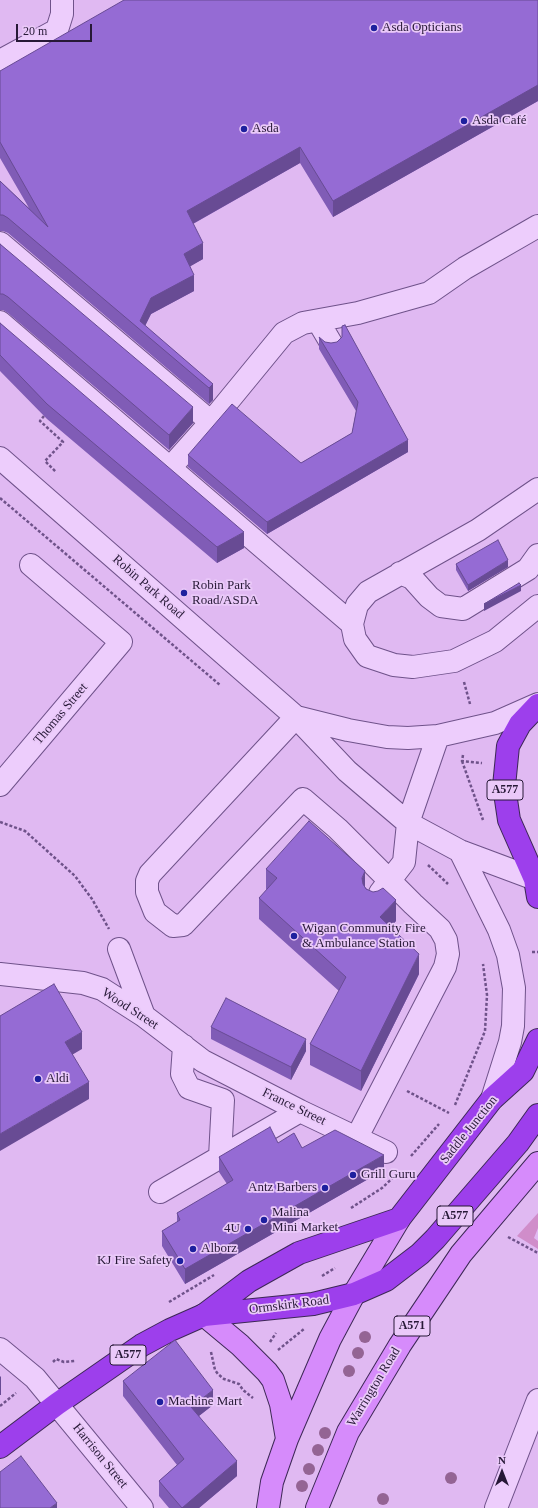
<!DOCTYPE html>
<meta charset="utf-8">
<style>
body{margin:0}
#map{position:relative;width:538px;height:1508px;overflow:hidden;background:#e0b9f2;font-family:Georgia,serif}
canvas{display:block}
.north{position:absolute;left:482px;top:1452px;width:40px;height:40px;-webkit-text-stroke:3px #eac9f9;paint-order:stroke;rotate:0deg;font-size:11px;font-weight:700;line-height:16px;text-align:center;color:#271937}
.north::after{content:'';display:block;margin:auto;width:14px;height:18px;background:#271937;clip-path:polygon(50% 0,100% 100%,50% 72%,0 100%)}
.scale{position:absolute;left:16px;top:24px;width:76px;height:18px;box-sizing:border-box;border:2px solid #271937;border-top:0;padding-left:5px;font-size:12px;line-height:14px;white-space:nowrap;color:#271937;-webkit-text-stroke:3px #eac9f9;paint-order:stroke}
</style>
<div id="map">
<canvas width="538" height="1508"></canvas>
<div class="north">N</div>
<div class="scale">20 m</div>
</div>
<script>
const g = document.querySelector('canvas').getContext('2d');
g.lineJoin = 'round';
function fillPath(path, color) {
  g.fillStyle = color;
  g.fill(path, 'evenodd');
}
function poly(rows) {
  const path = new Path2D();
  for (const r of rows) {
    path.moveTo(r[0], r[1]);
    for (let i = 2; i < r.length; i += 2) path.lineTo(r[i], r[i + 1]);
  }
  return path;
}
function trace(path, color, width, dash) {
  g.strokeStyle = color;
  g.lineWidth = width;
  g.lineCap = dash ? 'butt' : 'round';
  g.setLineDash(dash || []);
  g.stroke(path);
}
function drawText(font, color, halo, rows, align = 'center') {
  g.font = font + ' Georgia,serif';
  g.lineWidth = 3.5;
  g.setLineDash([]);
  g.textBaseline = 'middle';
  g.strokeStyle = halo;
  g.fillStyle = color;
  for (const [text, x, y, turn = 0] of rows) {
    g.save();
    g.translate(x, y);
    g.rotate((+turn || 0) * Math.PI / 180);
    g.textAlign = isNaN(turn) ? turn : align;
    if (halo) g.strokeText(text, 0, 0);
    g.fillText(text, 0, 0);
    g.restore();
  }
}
const green = poly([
 [538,1213,538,1228,534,1238,538,1241,538,1249,517,1236]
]);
const path = poly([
 [44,416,40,421,63,442,45,461,56,472],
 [0,498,220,685],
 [464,682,470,704],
 [463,755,462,761,482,763],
 [462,761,483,820],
 [0,822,25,831,75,876,92,899,109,929],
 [428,865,448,884],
 [532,952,538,952],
 [407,1091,449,1113],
 [455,1105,485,1031,487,995,483,964],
 [411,1156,439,1124],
 [351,1208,382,1188,398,1173],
 [508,1237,538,1253],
 [322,1276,335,1268],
 [169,1302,214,1275],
 [270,1342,276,1333],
 [278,1350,304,1329],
 [211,1352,215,1370,218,1374,224,1379,239,1384,243,1390,253,1398],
 [53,1362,56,1359,64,1362,75,1361],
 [0,1406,16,1393]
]);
const minor = poly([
 [0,61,57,30,62,14,62,0],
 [0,243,211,422],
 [318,321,331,343],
 [0,322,352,624],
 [0,458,296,717,347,771,408,823,460,851,535,879],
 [170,468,211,422,284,333,303,323,358,313,429,293,465,268,538,226],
 [538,489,478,530,368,592,357,605,352,624,355,639,367,656,394,665,413,667,454,661,495,641,538,606],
 [400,573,412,578,429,597,441,606,463,609,528,569,538,555],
 [296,717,150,874,147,881,147,892,155,912,173,926,183,925,303,799,338,829,413,904,440,929,446,940,448,954,445,967,357,1137],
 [296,717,348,730,387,737,408,738,438,736,495,723,538,704],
 [0,785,121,642,31,565],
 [460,851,499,930,508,955,514,988,513,1026,510,1042,492,1099],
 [380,893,404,862,408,823,438,736],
 [119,949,144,1016],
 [0,974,83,983,102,989,144,1016,203,1061,300,1111,386,1152],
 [184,1046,182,1074,189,1088,223,1100,220,1157],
 [160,1192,300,1111],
 [0,1349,35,1378,142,1508],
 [496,1508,538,1400]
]);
const major = poly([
 [204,1315,240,1345,267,1372,273,1380,281,1404,287,1439],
 [268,1508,272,1482,287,1439,330,1339,354,1294,399,1219],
 [317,1508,348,1432,400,1345,461,1254,538,1163]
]);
const highway = poly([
 [538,705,520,724,508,746,504,786,509,820,535,879,538,897],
 [204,1315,313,1304,354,1294,386,1280,420,1254,435,1239,518,1143,538,1115],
 [0,1447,57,1404,142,1345,170,1330,204,1315,249,1281,299,1253,399,1219,492,1099,523,1071,538,1040]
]);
const trees = [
 [365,1337],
 [358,1353],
 [349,1371],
 [325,1433],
 [318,1450],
 [309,1469],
 [451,1478],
 [302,1486],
 [383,1499]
];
const wall = poly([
 [538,0,538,101,333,217,300,163,193,224,203,259,190,266,194,291,151,314,145,326,213,384,213,400,209,404,8,233,3,231,0,231,0,181,29,208,0,158,0,71],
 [0,244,193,423,169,450,8,313,3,310,0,310],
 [0,323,244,548,217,563,47,419,0,371],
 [319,337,408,452,267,534,188,467,188,455,301,463,352,433,356,411,319,349],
 [456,564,508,567,468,591,456,570],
 [266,869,365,887,396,921,390,927,419,974,361,1091,310,1065,310,1044,339,991,259,919,259,898,267,890,266,889],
 [211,1027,306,1051,291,1080,211,1039],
 [278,1143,302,1148,384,1170,185,1284,162,1246,162,1231,177,1222,177,1213,227,1184,219,1172,219,1157],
 [123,1381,213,1405,199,1416,237,1476,199,1508,169,1508,159,1496,159,1481,177,1465,123,1396]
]);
const shadedWall = poly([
 [538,85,538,101,333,217,333,201],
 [300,147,300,163,187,227,187,211],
 [203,243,203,259,184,270,184,254],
 [194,275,194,291,151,314,142,332,140,321,151,298],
 [213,384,213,400,209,404,209,388],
 [193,407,193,423,169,450,169,435],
 [408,440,408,452,267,534,267,522],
 [244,532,244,548,217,563,217,547],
 [508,560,508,567,468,591,468,585],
 [521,585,521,591,484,611,484,604],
 [365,871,365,892,362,899,362,878],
 [396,900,396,921,380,937,380,917],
 [419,954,419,974,361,1091,361,1071],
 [82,1032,82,1049,65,1059,65,1042],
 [306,1039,306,1051,291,1080,291,1067],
 [89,1082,89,1099,0,1151,0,1134],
 [384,1155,384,1170,185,1284,185,1269],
 [1,1376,1,1395,0,1395,0,1377],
 [213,1390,213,1405,191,1422,191,1407],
 [237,1461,237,1476,199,1508,182,1508],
 [57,1503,57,1508,50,1508]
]);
const building = poly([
 [124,0,538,0,538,85,333,201,300,147,187,211,203,243,184,254,194,275,151,298,140,321,213,384,209,388,8,218,3,215,0,215,0,181,48,227,0,142,0,71,124,0],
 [0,244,193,407,169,435,8,297,3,294,0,294,0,244],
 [0,323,244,532,217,547,47,404,0,355,0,323],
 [345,325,408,440,267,522,188,455,232,404,301,463,352,433,358,402,319,337,325,342,331,343,337,342,342,337,342,326,345,325],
 [498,540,508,560,468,585,456,564,498,540],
 [519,583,521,585,484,604,519,583],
 [309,821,365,871,362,878,363,884,366,889,373,892,378,891,383,888,396,900,380,917,419,954,361,1071,310,1044,346,977,259,898,277,878,266,869,309,821],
 [54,984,82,1032,65,1042,89,1082,0,1134,0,1016,54,984],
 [226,998,306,1039,291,1067,211,1027,226,998],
 [270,1127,278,1143,294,1133,302,1148,335,1130,384,1155,185,1269,162,1231,180,1220,177,1213,233,1180,219,1157,270,1127],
 [175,1340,213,1390,191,1407,237,1461,182,1508,159,1481,184,1459,123,1381,175,1340],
 [21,1456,57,1503,50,1508,0,1508,0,1472,21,1456]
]);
const markers = [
 [374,28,4,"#1d209e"],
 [464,121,4,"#1d209e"],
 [244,129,4,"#1d209e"],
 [184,593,4,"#1d209e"],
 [294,936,4,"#1d209e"],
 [38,1079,4,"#1d209e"],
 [353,1175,4,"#1d209e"],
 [325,1188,4,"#1d209e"],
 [264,1220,4,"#1d209e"],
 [248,1229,4,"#1d209e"],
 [193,1249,4,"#1d209e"],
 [180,1261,4,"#1d209e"],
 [160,1402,4,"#1d209e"]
];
const shields = [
 [505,790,36],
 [455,1216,36],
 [412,1326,36],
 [128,1355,36]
];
const shieldNames = [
 ["A577",505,790],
 ["A577",455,1216],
 ["A571",412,1326],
 ["A577",128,1355]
];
const poiNames = [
 ["Asda Opticians",382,28],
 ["Asda Café",472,121],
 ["Asda",252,129],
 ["Robin Park",192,586],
 ["Road/ASDA",192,601],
 ["Wigan Community Fire",302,929],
 ["& Ambulance Station",302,944],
 ["Aldi",46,1079],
 ["Grill Guru",361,1175],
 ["Antz Barbers",317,1188,"right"],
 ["Malina",272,1213],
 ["Mini Market",272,1228],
 ["4U",240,1229,"right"],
 ["Alborz",201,1249],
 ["KJ Fire Safety",172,1261,"right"],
 ["Machine Mart",168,1402]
];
const streetNames = [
 ["Robin Park Road",148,587,41],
 ["Thomas Street",61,714,-50],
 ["Wood Street",130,1009,33],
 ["France Street",294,1107,26],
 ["Saddle Junction",469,1130,-51],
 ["Ormskirk Road",289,1305,-7],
 ["Warrington Road",374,1387,-59],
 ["Harrison Street",100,1456,51]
];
fillPath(green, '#d08dca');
trace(minor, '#6f528a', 24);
trace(major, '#3d2856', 24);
trace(highway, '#3d2856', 24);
trace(path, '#6f528a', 2.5, [3, 2]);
trace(minor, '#edcdfc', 22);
trace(major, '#d68bfb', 22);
trace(highway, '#9d3fec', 22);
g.fillStyle = '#946494';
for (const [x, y] of trees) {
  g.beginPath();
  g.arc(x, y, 6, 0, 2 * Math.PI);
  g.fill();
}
fillPath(wall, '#805cb6');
fillPath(shadedWall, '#684b94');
fillPath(building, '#956bd4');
trace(building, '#684b94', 1);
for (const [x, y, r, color] of markers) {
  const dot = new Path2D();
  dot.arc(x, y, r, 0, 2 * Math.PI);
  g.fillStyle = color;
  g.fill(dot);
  trace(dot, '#eac9f9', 1.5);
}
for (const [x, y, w] of shields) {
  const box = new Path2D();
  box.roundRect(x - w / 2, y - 10, w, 20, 3);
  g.fillStyle = '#eac9f9';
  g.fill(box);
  trace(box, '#271937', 1);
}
drawText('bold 12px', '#271937', null, shieldNames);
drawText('13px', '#271937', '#eac9f9', poiNames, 'left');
drawText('13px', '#271937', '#eac9f9', streetNames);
</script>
